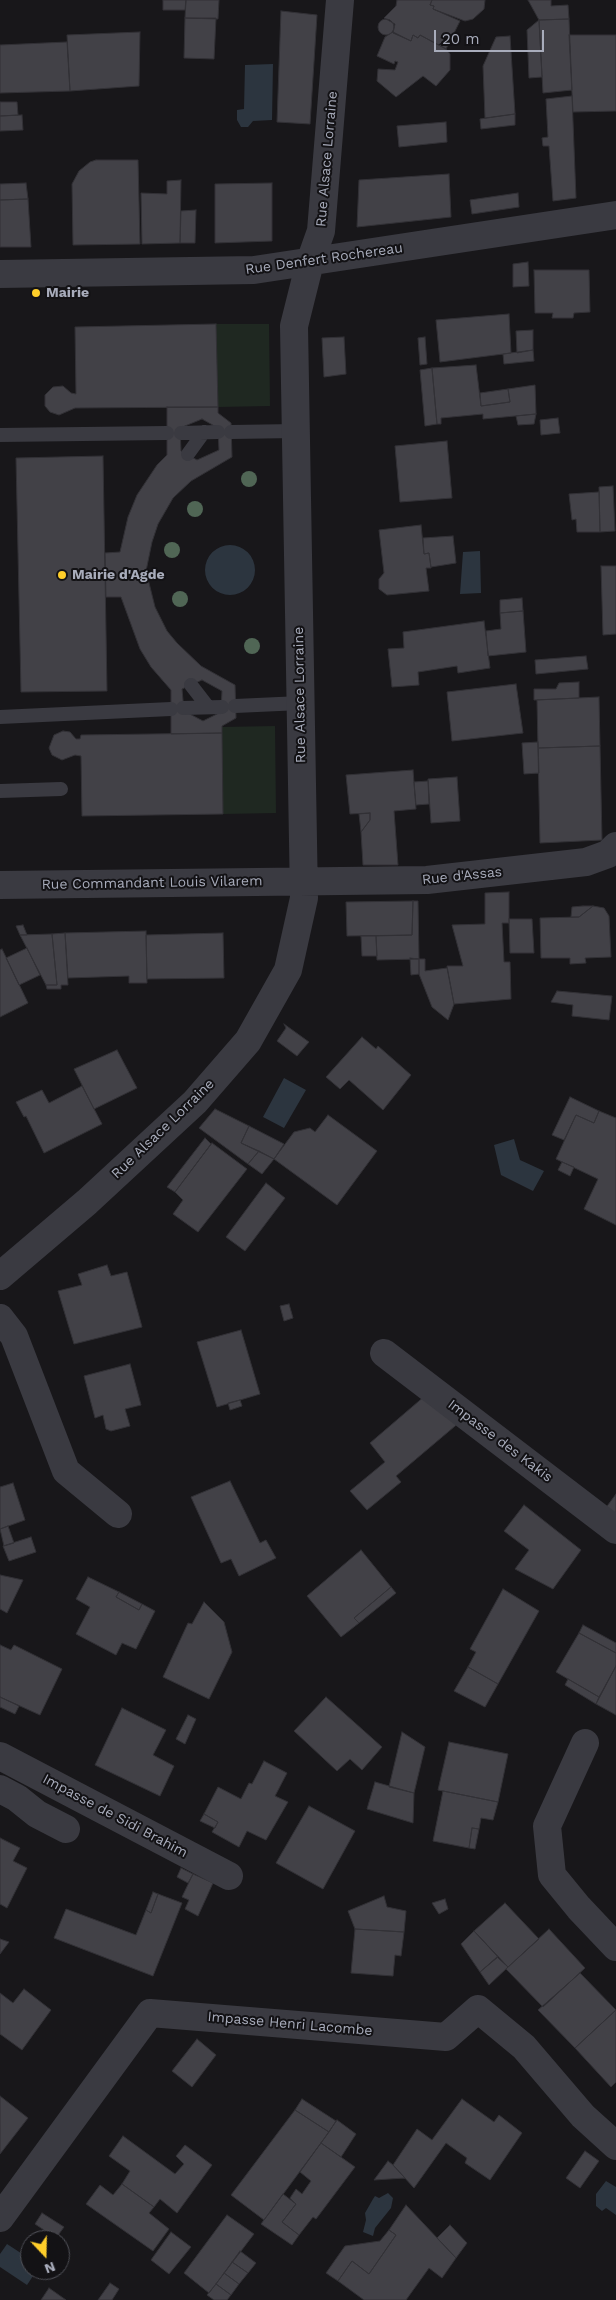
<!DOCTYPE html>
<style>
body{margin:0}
#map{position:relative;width:616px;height:2300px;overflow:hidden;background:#18171a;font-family:"Work Sans",sans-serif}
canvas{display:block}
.north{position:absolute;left:20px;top:2230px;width:50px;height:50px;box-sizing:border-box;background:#131215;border:1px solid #4f5057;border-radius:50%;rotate:159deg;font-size:14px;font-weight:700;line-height:20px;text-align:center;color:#a8acbb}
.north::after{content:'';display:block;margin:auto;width:18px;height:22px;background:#ffce2a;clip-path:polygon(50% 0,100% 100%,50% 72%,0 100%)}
.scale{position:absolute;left:434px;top:30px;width:110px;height:22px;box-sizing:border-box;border:2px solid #a8acbb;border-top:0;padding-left:6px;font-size:15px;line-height:18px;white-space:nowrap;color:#a8acbb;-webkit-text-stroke:4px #131215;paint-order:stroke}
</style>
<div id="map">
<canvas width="616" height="2300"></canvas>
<div class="north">N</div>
<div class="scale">20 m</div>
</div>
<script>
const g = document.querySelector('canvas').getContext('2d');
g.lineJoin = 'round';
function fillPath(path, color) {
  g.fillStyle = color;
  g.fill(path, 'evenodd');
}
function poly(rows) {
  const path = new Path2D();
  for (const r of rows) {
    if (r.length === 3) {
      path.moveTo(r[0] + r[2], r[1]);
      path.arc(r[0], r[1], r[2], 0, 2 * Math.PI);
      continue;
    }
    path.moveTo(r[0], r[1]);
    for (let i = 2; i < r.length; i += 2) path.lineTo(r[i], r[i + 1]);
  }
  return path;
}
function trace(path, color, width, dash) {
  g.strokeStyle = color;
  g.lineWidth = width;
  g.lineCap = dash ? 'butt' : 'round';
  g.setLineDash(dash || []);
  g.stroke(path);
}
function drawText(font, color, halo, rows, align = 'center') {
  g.font = font + ' "Work Sans",sans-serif';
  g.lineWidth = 4;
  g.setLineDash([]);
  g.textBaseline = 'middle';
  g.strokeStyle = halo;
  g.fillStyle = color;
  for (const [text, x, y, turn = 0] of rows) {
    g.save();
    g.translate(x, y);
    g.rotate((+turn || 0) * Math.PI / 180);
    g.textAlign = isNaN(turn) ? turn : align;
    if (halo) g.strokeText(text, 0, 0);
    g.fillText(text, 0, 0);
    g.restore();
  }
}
const green = poly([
 [216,324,269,324,270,406,218,407],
 [275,726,276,813,223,814,222,727]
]);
const water = poly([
 [273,64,272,120,253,121,248,127,241,127,237,120,237,110,244,109,245,65],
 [230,570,25],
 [480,551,481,593,460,594,463,552],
 [284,1078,306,1090,284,1128,263,1117],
 [514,1139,520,1160,544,1171,533,1191,501,1175,494,1145],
 [606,2181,616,2187,616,2215,606,2208,602,2211,596,2206,596,2194],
 [388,2193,393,2198,391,2208,375,2228,373,2236,363,2232,366,2220,365,2213,373,2199,375,2196,379,2198],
 [7,2244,30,2259,30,2270,37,2270,27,2285,0,2267,0,2254]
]);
const building = poly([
 [163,0,186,0,185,10,163,10,163,0],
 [186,0,219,0,218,19,185,18,186,0],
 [397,0,432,0,430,5,434,6,433,9,460,21,446,49,420,35,418,38,413,35,411,41,393,33,395,24,384,18,396,6,397,0],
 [432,0,485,0,484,9,473,19,465,21,433,9,434,6,430,5,432,0],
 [528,0,551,0,551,6,568,5,569,19,539,20,528,0],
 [281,11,317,15,310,124,277,122,281,11],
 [185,18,216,18,214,59,184,58,185,18],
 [386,27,8],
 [569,19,572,90,543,93,539,20,569,19],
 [539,20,542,77,529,78,527,30,539,20],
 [140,32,139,86,70,91,67,35,140,32],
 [393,32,411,41,413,35,418,38,420,35,446,49,450,54,450,70,436,86,423,76,396,97,377,81,378,69,395,70,398,62,395,61,394,64,377,56,385,37,393,32],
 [569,35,616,35,616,111,573,112,569,35],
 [510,36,515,114,485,118,483,66,496,37,510,36],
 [67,42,70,91,0,93,0,45,67,42],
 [572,96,576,198,553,201,549,146,543,146,542,138,548,137,546,99,572,96],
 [0,102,17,102,18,115,0,116,0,102],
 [515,114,515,125,481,129,480,119,515,114],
 [22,115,23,130,0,131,0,116,22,115],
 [446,122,447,142,399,147,397,126,446,122],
 [96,160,138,160,140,244,73,245,72,184,79,171,90,162,96,160],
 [449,174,451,217,357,227,359,180,449,174],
 [181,180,180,243,142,244,141,193,167,194,167,181,181,180],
 [26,183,28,199,0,200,0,184,26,183],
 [272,183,272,241,215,243,215,184,272,183],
 [518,193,519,207,472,214,470,200,518,193],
 [28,199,31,247,0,247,0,200,28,199],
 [196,210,195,243,180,243,181,211,196,210],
 [528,262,529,286,513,287,513,264,528,262],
 [534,270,589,270,590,312,574,313,573,318,552,318,553,313,535,313,534,270],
 [509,314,511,353,440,362,436,320,509,314],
 [216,324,218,407,75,408,59,415,50,412,45,406,45,395,53,387,63,386,71,393,76,394,75,327,216,324],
 [533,330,533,350,517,353,516,331,533,330],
 [344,337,346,374,324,377,322,338,344,337],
 [425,337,427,364,420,365,418,338,425,337],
 [533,350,534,361,504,364,503,354,533,350],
 [476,365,481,406,510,402,508,389,535,385,536,414,483,419,483,414,441,418,441,424,437,424,432,368,476,365],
 [432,368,437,424,425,426,420,370,432,368],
 [508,389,510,402,481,406,480,393,508,389],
 [167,407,218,407,218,413,231,423,232,457,191,481,173,498,158,524,152,542,146,571,155,607,167,631,177,643,201,666,235,685,236,718,222,726,222,733,171,734,171,690,151,667,140,649,121,597,106,597,105,553,120,552,128,517,137,495,157,465,167,455,167,407],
 [202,419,218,428,219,450,197,460,181,451,180,428,202,419],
 [202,680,222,691,221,712,203,721,184,711,182,689,202,680],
 [536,414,534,424,518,425,516,416,536,414],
 [558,418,560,433,541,435,540,420,558,418],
 [447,441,452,498,400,502,395,446,447,441],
 [103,456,107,691,21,692,16,458,103,456],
 [613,486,615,531,600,532,599,487,613,486],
 [599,492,600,532,577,532,576,519,572,520,569,494,599,492],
 [421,525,424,554,429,553,431,568,426,568,429,591,387,595,379,589,379,579,384,573,379,530,421,525],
 [453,536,456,563,431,567,429,553,424,554,423,538,453,536],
 [601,566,616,566,616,634,603,635,601,566],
 [522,598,523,611,500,613,500,600,522,598],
 [523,611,526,652,488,656,486,631,501,629,500,613,523,611],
 [484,621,490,668,458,673,457,666,418,672,419,685,392,687,388,649,404,648,403,632,484,621],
 [586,656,588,669,536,674,535,660,586,656],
 [579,682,579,698,534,700,534,689,556,689,559,683,579,682],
 [516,684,523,733,452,741,447,692,516,684],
 [599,697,600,746,538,748,537,700,599,697],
 [63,731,70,732,76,739,80,739,81,735,222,733,223,814,82,816,81,756,75,755,62,760,52,755,49,748,54,735,63,731],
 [538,742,539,773,524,774,522,743,538,742],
 [600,746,602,840,540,843,538,748,600,746],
 [413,770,416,809,394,811,398,865,363,865,361,832,370,820,370,813,350,814,346,775,413,770],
 [457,777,460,821,431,823,428,779,457,777],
 [428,781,429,804,416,805,414,782,428,781],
 [370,813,370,820,361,832,359,814,370,813],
 [509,892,509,923,502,923,504,962,510,962,511,999,454,1004,447,966,463,966,452,925,485,924,485,893,509,892],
 [413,901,412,935,347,936,346,902,413,901],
 [413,901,418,901,419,959,377,960,376,936,412,935,413,901],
 [583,906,593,906,579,917,571,917,572,907,583,906],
 [593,906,604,908,609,916,611,957,585,958,586,963,570,964,570,958,541,958,540,918,579,917,593,906],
 [509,919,532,919,534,953,510,953,509,919],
 [23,925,27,935,20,935,16,926,23,925],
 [146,931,147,983,129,983,129,976,68,978,65,933,146,931],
 [65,933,68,985,61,985,61,989,47,989,46,985,57,985,52,934,65,933],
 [223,933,224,978,147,979,146,935,223,933],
 [52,934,57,985,46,985,20,935,52,934],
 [361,936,376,936,377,956,362,956,361,936],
 [27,948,40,975,19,985,6,958,27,948],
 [2,949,28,1003,0,1017,0,950,2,949],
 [410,958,419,959,419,974,411,975,410,958],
 [419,959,425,959,425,971,447,968,454,1004,448,1020,432,1007,419,974,419,959],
 [557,991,612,996,609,1020,572,1016,573,1005,551,1002,557,991],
 [284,1024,309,1042,297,1056,277,1041,286,1028,284,1024],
 [362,1037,376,1049,378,1046,411,1075,383,1110,349,1080,340,1089,326,1077,362,1037],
 [117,1050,137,1088,94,1109,74,1069,117,1050],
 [82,1086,102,1124,44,1153,26,1116,24,1117,16,1102,42,1090,49,1103,82,1086],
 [570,1097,599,1111,594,1123,576,1115,564,1140,552,1135,570,1097],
 [215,1109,249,1126,241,1143,259,1151,248,1164,199,1128,215,1109],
 [599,1111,616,1118,616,1225,584,1209,598,1179,556,1159,576,1115,594,1123,599,1111],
 [328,1115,377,1151,337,1205,274,1159,294,1132,310,1128,315,1132,328,1115],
 [249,1126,284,1144,274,1159,241,1143,249,1126],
 [205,1138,211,1144,175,1192,167,1187,205,1138],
 [212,1143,247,1169,198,1232,173,1214,183,1200,175,1192,212,1143],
 [259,1151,274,1159,262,1174,248,1164,259,1151],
 [562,1162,574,1167,570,1176,558,1170,562,1162],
 [266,1183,285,1198,245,1251,226,1237,266,1183],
 [107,1265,111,1276,127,1272,142,1327,74,1344,58,1291,82,1285,78,1274,107,1265],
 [289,1304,293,1318,284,1321,280,1306,289,1304],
 [241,1330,260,1394,217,1407,197,1342,241,1330],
 [130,1364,141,1405,125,1409,130,1426,111,1431,106,1429,103,1415,95,1418,84,1376,130,1364],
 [426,1395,461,1421,396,1476,401,1482,367,1510,350,1491,385,1462,370,1443,426,1395],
 [240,1400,242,1406,230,1410,228,1403,240,1400],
 [230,1481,260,1543,266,1540,276,1558,239,1576,231,1559,221,1563,191,1497,230,1481],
 [13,1483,25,1520,0,1529,0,1487,13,1483],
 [616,1494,616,1517,605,1509,616,1494],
 [524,1505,581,1550,553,1589,515,1569,529,1550,504,1531,524,1505],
 [8,1526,14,1543,4,1546,0,1529,8,1526],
 [31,1537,36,1552,9,1561,3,1546,31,1537],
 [361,1550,391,1587,354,1618,359,1623,341,1637,307,1596,361,1550],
 [0,1575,23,1580,7,1613,0,1609,0,1575],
 [88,1577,119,1592,116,1597,139,1610,142,1604,155,1611,136,1649,122,1643,116,1655,76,1634,90,1607,76,1599,88,1577],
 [391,1587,396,1593,359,1623,354,1618,391,1587],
 [503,1589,539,1611,498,1684,468,1667,476,1652,470,1649,503,1589],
 [119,1592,142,1604,139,1610,116,1597,119,1592],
 [204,1602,224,1622,232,1652,209,1699,163,1677,188,1623,192,1624,204,1602],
 [583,1625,616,1643,616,1653,579,1633,583,1625],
 [579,1633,616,1653,616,1666,599,1697,556,1672,579,1633],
 [0,1645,11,1650,14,1645,62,1669,40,1715,0,1697,0,1645],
 [616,1666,616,1715,596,1704,616,1666],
 [468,1667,498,1684,485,1707,454,1691,468,1667],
 [568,1679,599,1697,596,1704,565,1685,568,1679],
 [0,1697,19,1706,15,1714,0,1707,0,1697],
 [326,1697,382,1747,362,1770,350,1759,337,1771,294,1731,326,1697],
 [122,1708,166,1730,153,1755,174,1766,160,1796,95,1765,122,1708],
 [188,1715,196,1719,185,1744,176,1739,188,1715],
 [402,1732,425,1747,414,1793,389,1787,402,1732],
 [449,1742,508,1754,498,1802,438,1790,449,1742],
 [264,1761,287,1773,275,1796,288,1802,266,1840,247,1831,239,1847,212,1832,218,1822,204,1814,218,1787,241,1799,249,1783,252,1784,264,1761],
 [375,1782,414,1793,413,1823,367,1809,375,1782],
 [443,1791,498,1802,493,1820,481,1818,479,1829,472,1828,469,1848,433,1841,443,1791],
 [309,1806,355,1831,323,1889,276,1863,309,1806],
 [204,1814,218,1822,215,1828,200,1821,204,1814],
 [472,1828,479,1829,475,1849,469,1848,472,1828],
 [0,1838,20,1848,13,1861,27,1868,7,1908,0,1904,0,1838],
 [181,1868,193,1874,188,1883,177,1877,181,1868],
 [193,1874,213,1883,198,1916,185,1909,189,1900,182,1897,193,1874],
 [153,1892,158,1894,151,1913,146,1910,153,1892],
 [158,1894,182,1903,153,1976,54,1938,66,1909,136,1935,146,1910,151,1913,158,1894],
 [384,1896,387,1907,406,1911,404,1932,355,1929,348,1911,384,1896],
 [445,1899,448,1909,439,1914,432,1903,445,1899],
 [505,1903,539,1939,508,1967,474,1931,505,1903],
 [355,1929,404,1932,401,1956,395,1955,393,1976,351,1973,355,1929],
 [549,1929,585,1968,543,2007,506,1969,549,1929],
 [474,1931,498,1957,480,1972,461,1944,474,1931],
 [0,1939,9,1942,0,1954,0,1939],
 [497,1957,508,1967,489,1985,480,1972,497,1957],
 [580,1973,616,2010,575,2048,538,2010,580,1973],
 [24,1989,51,2010,22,2050,0,2034,0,1993,13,2003,24,1989],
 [616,2010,616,2082,611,2087,575,2048,616,2010],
 [197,2039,216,2055,192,2087,172,2071,197,2039],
 [0,2096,28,2118,0,2154,0,2096],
 [302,2099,336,2121,329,2132,295,2110,302,2099],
 [462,2099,494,2122,499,2115,522,2133,490,2180,465,2163,467,2158,446,2143,414,2188,393,2165,417,2129,432,2140,462,2099],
 [295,2110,329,2132,264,2220,231,2195,295,2110],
 [337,2120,356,2134,341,2157,321,2143,337,2120],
 [123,2136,175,2174,184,2164,176,2156,185,2145,212,2165,177,2213,160,2199,154,2207,122,2184,130,2171,109,2156,123,2136],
 [321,2143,355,2167,316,2219,313,2217,299,2235,282,2222,296,2204,290,2198,296,2189,302,2194,311,2181,300,2172,321,2143],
 [585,2151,599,2161,580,2188,566,2178,585,2151],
 [388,2161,393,2165,405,2178,374,2180,388,2161],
 [122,2184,154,2207,149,2213,169,2229,153,2251,86,2204,100,2185,113,2195,122,2184],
 [283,2194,296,2204,282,2222,299,2235,292,2245,261,2224,283,2194],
 [406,2205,456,2258,442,2278,429,2268,406,2300,364,2300,338,2281,352,2261,369,2274,396,2235,389,2230,406,2205],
 [42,2213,64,2227,56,2238,35,2224,42,2213],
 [227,2215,254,2234,209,2293,184,2273,227,2215],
 [450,2225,467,2243,456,2258,437,2238,450,2225],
 [389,2230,396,2235,369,2274,352,2261,338,2281,326,2273,345,2246,380,2241,389,2230],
 [171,2232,191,2247,169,2274,151,2260,171,2232],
 [240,2251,256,2263,248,2273,232,2262,240,2251],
 [232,2262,248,2273,239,2284,224,2273,232,2262],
 [224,2273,239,2284,231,2295,216,2284,224,2273],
 [110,2283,119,2289,112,2300,98,2300,110,2283],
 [216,2284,231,2295,227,2300,214,2300,207,2295,216,2284],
 [49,2288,66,2300,41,2300,49,2288]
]);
const service = poly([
 [231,432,296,431],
 [181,433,218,432],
 [0,435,167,433],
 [188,454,204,432],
 [191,685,208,707],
 [235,706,301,703],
 [183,708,222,707],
 [0,717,171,709],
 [0,791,61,789]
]);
const minor = poly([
 [0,274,254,270,616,215],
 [0,885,427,880,586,862,608,854,616,846],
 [0,1276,87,1202,195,1102,248,1041,288,970,304,898,294,326,310,262,321,231,340,0],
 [0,1318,14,1336,66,1471,118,1514],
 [384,1353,616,1530],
 [585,1743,547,1826,552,1875,579,1908,616,1947],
 [0,1756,229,1876],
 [0,1789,17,1798,37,1814,66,1829],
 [0,2218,150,2013,446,2037,478,2009,524,2047,583,2116,616,2146]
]);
const trees = [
 [249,479],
 [195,509],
 [172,550],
 [180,599],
 [252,646]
];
const markers = [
 [36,293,5,"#ffce2a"],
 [62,575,5,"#ffce2a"]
];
const streetNames = [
 ["Rue Alsace Lorraine",327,159,-85],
 ["Rue Denfert Rochereau",324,259,-8],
 ["Rue Alsace Lorraine",300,695,-91],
 ["Rue d'Assas",462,876,-6],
 ["Rue Commandant Louis Vilarem",152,883,-1],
 ["Rue Alsace Lorraine",163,1129,-44],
 ["Impasse des Kakis",500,1441,37],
 ["Impasse de Sidi Brahim",115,1816,28],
 ["Impasse Henri Lacombe",290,2024,5]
];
const poiNames = [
 ["Mairie",46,293],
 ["Mairie d'Agde",72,575]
];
fillPath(green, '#1f2821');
fillPath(water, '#2c353f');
fillPath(building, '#424147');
trace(building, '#323136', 1);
trace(service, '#3a3a41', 14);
trace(minor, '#3a3a41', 28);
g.fillStyle = '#506655';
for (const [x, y] of trees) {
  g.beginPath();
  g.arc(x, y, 8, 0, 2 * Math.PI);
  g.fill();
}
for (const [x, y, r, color] of markers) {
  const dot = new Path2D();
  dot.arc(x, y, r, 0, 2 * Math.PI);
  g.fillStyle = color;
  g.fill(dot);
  trace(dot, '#131215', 2);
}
drawText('14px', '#a8acbb', '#131215', streetNames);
drawText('bold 14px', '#a8acbb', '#131215', poiNames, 'left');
</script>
